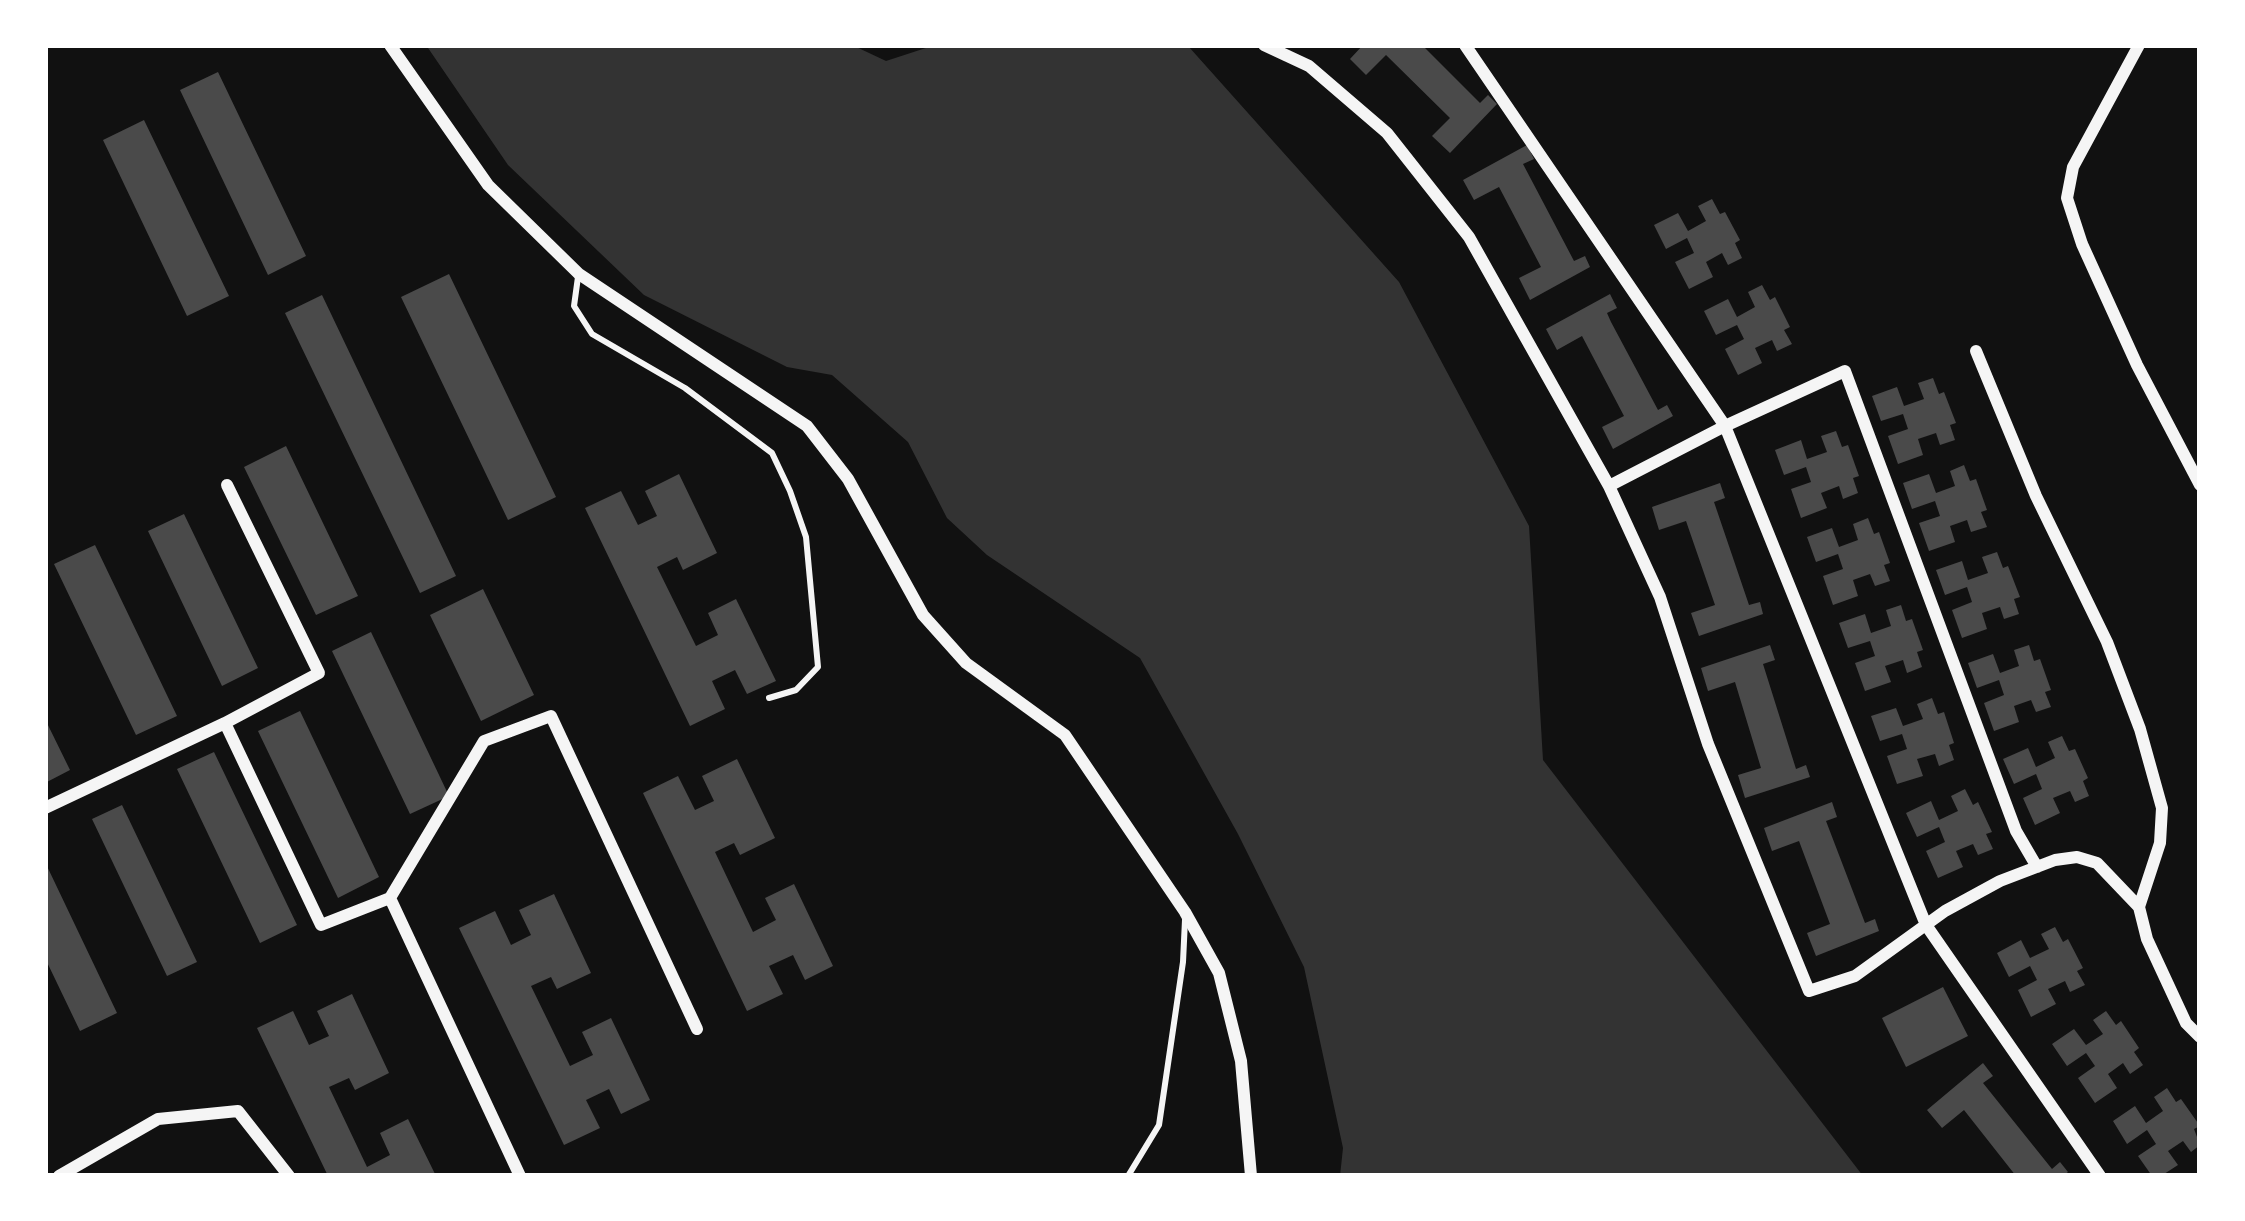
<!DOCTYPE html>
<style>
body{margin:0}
#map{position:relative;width:2245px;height:1221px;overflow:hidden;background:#111;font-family:"Source Sans 3",sans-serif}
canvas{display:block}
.frame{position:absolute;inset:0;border:48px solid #fff;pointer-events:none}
</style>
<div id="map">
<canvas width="2245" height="1221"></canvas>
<div class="frame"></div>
</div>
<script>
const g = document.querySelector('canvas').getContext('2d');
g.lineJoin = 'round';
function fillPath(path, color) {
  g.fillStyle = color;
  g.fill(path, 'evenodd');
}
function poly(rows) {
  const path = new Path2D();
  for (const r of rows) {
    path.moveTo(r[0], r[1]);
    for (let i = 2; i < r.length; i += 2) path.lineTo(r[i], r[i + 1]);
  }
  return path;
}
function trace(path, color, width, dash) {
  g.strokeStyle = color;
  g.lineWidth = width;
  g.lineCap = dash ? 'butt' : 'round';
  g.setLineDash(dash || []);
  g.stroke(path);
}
const water = poly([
 [426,45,852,45,886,61,935,45,1189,47,1399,282,1529,526,1543,760,1863,1176,1340,1176,1343,1148,1304,967,1238,834,1140,658,987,555,947,518,908,442,832,375,787,367,644,295,508,165]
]);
const building = poly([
 [1363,45,1422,45,1480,103,1488,95,1497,104,1450,153,1432,136,1450,118,1386,55,1366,75,1350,59],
 [218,72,306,256,268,275,180,90],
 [144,120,229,296,187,316,103,140],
 [1527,145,1534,159,1523,164,1574,261,1585,256,1590,267,1530,300,1519,278,1541,267,1499,187,1474,200,1463,180],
 [1712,199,1720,214,1725,212,1740,240,1735,243,1742,258,1728,265,1722,253,1706,262,1713,277,1689,289,1675,262,1694,253,1687,238,1666,249,1654,225,1678,213,1688,231,1706,221,1698,206],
 [449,274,556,497,508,520,401,297],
 [1762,285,1770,300,1775,297,1790,327,1784,330,1792,344,1777,351,1772,340,1755,348,1762,363,1738,375,1725,349,1744,339,1737,325,1716,335,1704,311,1728,299,1737,317,1755,307,1748,292],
 [1610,294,1617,308,1607,313,1611,322,1658,410,1667,405,1673,416,1613,449,1602,427,1624,416,1582,336,1557,350,1546,329],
 [322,295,456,576,420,593,285,313],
 [1933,378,1939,394,1944,392,1956,423,1950,425,1955,440,1940,445,1936,433,1918,439,1923,455,1898,464,1888,436,1908,429,1903,414,1881,421,1872,396,1897,387,1904,406,1924,399,1918,383],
 [1836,431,1842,447,1848,445,1859,476,1853,478,1858,493,1843,499,1839,486,1821,493,1827,508,1801,518,1791,489,1811,482,1806,467,1784,475,1775,450,1801,440,1807,459,1827,452,1821,436],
 [286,446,358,596,316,615,244,467],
 [1964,465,1970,481,1976,479,1987,510,1981,512,1987,527,1971,532,1967,520,1950,526,1955,542,1929,551,1919,523,1940,516,1935,501,1912,509,1903,483,1929,474,1936,493,1955,486,1950,471],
 [679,474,717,553,683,570,677,557,657,567,696,646,718,635,708,613,736,599,776,681,747,694,735,670,712,681,725,709,690,726,585,508,621,491,638,525,657,516,645,491],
 [1720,483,1725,498,1714,502,1749,605,1760,602,1763,614,1699,636,1691,613,1715,605,1686,521,1659,530,1652,507],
 [184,514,258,668,222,686,148,531],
 [1868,518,1874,534,1879,532,1890,563,1884,565,1890,581,1875,586,1870,574,1853,580,1858,596,1833,605,1823,576,1843,569,1838,554,1816,562,1807,537,1832,528,1839,547,1858,540,1853,524],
 [95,545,177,716,136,735,54,564],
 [1997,552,2003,568,2008,566,2020,597,2014,599,2019,614,2004,619,2000,607,1982,613,1987,629,1962,638,1952,610,1972,602,1967,587,1945,595,1936,570,1962,561,1968,580,1988,573,1982,557],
 [483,589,534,695,481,721,430,615],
 [1901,605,1906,621,1912,619,1923,650,1917,652,1922,667,1907,673,1903,660,1885,666,1891,682,1865,691,1855,663,1875,656,1870,641,1848,648,1839,623,1865,614,1871,633,1891,626,1886,610],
 [371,632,449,796,410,814,332,651],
 [1770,645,1775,660,1763,664,1796,769,1806,765,1810,777,1745,798,1738,775,1761,768,1735,682,1708,691,1701,668],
 [2029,645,2034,661,2040,659,2051,690,2045,692,2051,707,2036,712,2031,700,2014,706,2019,722,1994,731,1984,703,2004,695,1999,680,1977,688,1968,663,1993,654,2000,673,2019,666,2014,650],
 [1932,698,1938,714,1944,712,1954,743,1949,745,1954,760,1939,766,1935,754,1917,759,1923,776,1897,784,1887,756,1907,749,1902,734,1880,741,1871,716,1896,708,1903,726,1923,719,1917,704],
 [300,711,379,877,338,898,258,731],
 [45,719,70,770,45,783],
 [2062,736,2069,751,2075,749,2088,778,2083,781,2089,796,2075,802,2070,791,2053,798,2060,813,2035,825,2023,798,2042,789,2036,774,2014,784,2003,759,2028,748,2036,767,2055,758,2048,742],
 [214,752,297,925,260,943,177,769],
 [737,759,775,838,740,855,734,843,715,852,753,932,776,920,765,898,794,884,833,966,805,980,793,955,769,966,783,994,747,1011,643,793,678,776,695,810,714,801,702,776],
 [1965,789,1973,805,1978,802,1992,832,1986,834,1993,849,1978,855,1973,844,1956,851,1963,867,1938,878,1926,851,1945,842,1939,827,1917,837,1906,813,1931,801,1939,820,1958,811,1951,796],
 [1832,802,1837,817,1826,821,1865,923,1875,919,1879,931,1816,956,1807,933,1830,924,1799,841,1772,851,1764,828],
 [122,805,197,962,167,976,92,819],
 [45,862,117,1013,80,1031,45,958],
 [554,894,591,973,557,989,551,977,531,986,570,1066,593,1055,582,1032,611,1018,650,1100,621,1114,609,1089,586,1100,600,1128,564,1145,459,928,495,911,511,945,531,935,519,910],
 [2055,927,2063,942,2068,939,2083,968,2077,971,2085,985,2070,992,2065,981,2048,989,2056,1004,2031,1017,2018,990,2037,980,2030,966,2009,977,1997,953,2021,940,2030,958,2049,949,2041,934],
 [1943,987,1968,1036,1906,1067,1882,1018],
 [352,994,389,1073,355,1090,349,1078,329,1087,367,1167,390,1155,380,1133,408,1119,436,1176,328,1176,257,1028,293,1011,309,1045,329,1036,317,1011],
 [2106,1011,2116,1025,2121,1021,2139,1048,2134,1052,2143,1065,2130,1074,2123,1063,2108,1074,2117,1088,2095,1103,2078,1078,2095,1066,2086,1053,2067,1066,2052,1044,2074,1029,2086,1045,2103,1034,2093,1020],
 [1983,1063,1993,1076,1983,1083,2052,1169,2060,1162,2068,1172,2063,1176,2016,1176,1964,1110,1942,1128,1927,1110],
 [2167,1088,2176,1102,2181,1099,2200,1126,2194,1129,2200,1145,2191,1152,2183,1141,2168,1151,2178,1165,2161,1176,2152,1176,2138,1156,2156,1144,2147,1130,2127,1144,2113,1121,2135,1106,2146,1123,2163,1111,2154,1097]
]);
const service = poly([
 [578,277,574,306,592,334,685,388,772,453,790,491,806,537,818,667,796,690,769,698],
 [1128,1176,1159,1125,1183,962,1185,920]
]);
const minor = poly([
 [390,45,488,185,579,274,807,426,848,479,923,615,966,663,1065,735,1185,912,1219,973,1241,1061,1251,1176],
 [1264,45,1309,66,1387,133,1469,237,1609,486,1660,597,1708,744,1809,991,1855,976,1945,911,2000,881,2055,860,2077,857,2097,863,2139,907],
 [1465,45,1725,426,1926,925,2100,1176],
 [2139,45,2073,167,2067,198,2082,244,2137,365,2200,485],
 [1976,351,2036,496,2107,642,2140,729,2162,808,2160,843,2139,907,2147,939,2186,1023,2200,1037],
 [1609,486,1725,426,1845,371,2016,831,2037,867],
 [225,723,319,673,227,485],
 [45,808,225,723,321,925,390,898],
 [59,1176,158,1119,238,1111,289,1176],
 [520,1176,390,898,484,741,551,716,697,1029]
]);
fillPath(water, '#333');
fillPath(building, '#4a4a4a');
trace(service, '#f5f5f5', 6);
trace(minor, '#f5f5f5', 12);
</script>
